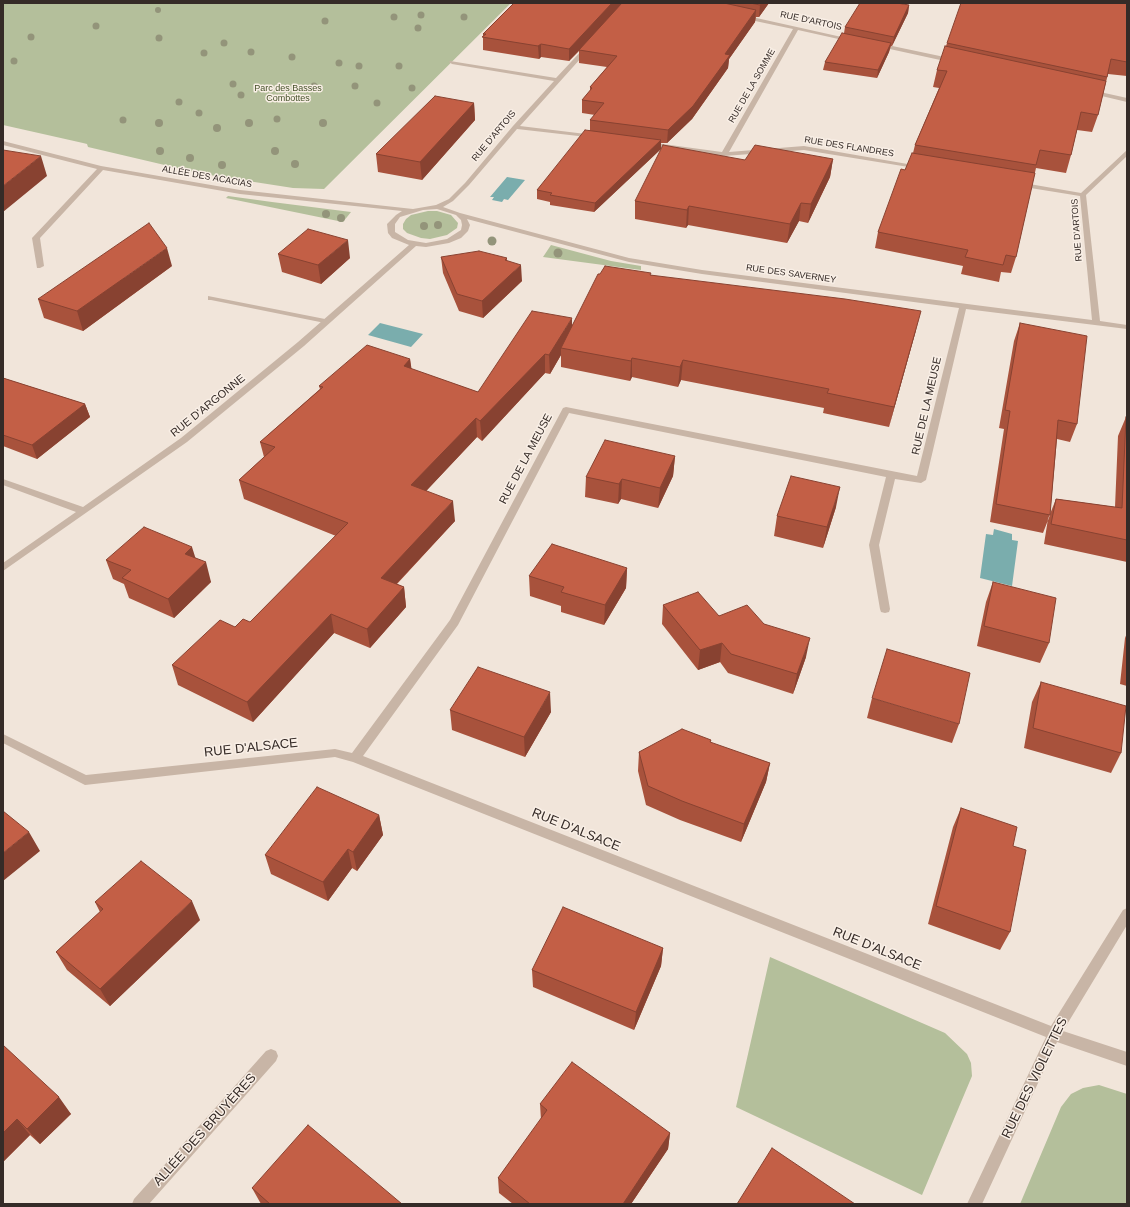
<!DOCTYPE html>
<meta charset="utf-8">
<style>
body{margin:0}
#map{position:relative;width:1130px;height:1207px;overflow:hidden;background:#f1e5da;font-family:Arial,sans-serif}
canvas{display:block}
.frame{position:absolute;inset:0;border:4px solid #352b27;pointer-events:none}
</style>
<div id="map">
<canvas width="1130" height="1207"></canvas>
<div class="frame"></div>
</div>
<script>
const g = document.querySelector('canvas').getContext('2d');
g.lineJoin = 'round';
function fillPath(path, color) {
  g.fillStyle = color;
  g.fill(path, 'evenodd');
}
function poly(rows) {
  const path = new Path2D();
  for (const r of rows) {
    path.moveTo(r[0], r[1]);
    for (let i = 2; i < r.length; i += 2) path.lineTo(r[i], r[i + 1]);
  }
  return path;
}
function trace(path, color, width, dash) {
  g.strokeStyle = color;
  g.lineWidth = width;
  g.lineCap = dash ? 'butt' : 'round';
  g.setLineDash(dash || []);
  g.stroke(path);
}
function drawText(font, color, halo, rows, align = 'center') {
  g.font = font + ' Arial,sans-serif';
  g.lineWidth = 3;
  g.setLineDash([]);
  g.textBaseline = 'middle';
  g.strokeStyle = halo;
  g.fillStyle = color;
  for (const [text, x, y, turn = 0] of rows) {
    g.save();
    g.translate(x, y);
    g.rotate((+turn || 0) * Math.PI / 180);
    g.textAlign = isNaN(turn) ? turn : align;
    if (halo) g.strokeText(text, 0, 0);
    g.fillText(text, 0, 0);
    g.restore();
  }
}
const green = poly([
 [3,3,511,3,324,189,293,188,203,174,88,147,87,144,83,143,3,125],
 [228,196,272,202,351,212,343,222,226,198],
 [428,211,437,211,451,215,458,223,457,228,447,235,430,239,421,238,407,233,403,229,403,224,406,219,411,215],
 [551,245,611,261,641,266,641,270,543,257],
 [770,957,945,1033,967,1054,971,1063,972,1076,922,1195,736,1107],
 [1099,1085,1127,1094,1127,1204,1020,1204,1061,1107,1071,1094,1083,1088]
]);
const water = poly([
 [507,177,525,180,508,200,504,199,502,202,492,200,494,197,490,197],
 [380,323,423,334,411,347,368,335],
 [994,529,1012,534,1012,540,1018,541,1012,586,980,578,986,534,993,535]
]);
const lane = poly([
 [208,296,325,319,329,321,325,323,211,300,208,300,208,296]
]);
const street = poly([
 [743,15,855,40,852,42,798,30,729,152,804,146,919,166,922,168,921,169,804,150,724,156,646,145,646,143,648,142,722,152,793,29,741,18,741,16,743,15],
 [878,43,954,59,957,61,954,63,876,46,875,45,878,43],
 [585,47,590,48,520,126,594,135,596,136,596,138,517,129,469,185,453,201,443,207,460,213,629,258,702,270,1092,320,1080,196,1018,186,1015,184,1018,182,1081,193,1127,150,1127,156,1086,195,1100,321,1127,325,1127,329,966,309,926,480,921,483,895,479,879,545,890,609,889,612,885,613,881,612,880,609,869,545,886,477,569,413,458,625,363,756,1051,1026,1123,910,1127,908,1127,925,1063,1031,1127,1052,1127,1066,1057,1042,982,1204,967,1204,1046,1037,353,762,335,757,85,785,3,743,3,734,86,775,335,749,352,753,450,620,563,408,566,407,917,476,959,308,702,274,629,262,467,219,470,225,468,231,461,238,449,243,426,247,416,246,304,346,187,442,3,571,3,563,76,512,3,485,3,479,83,507,181,438,298,342,409,245,392,238,388,233,387,224,396,215,402,211,240,194,103,170,40,238,44,266,40,268,37,268,32,238,97,169,3,145,3,141,101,166,240,190,413,209,436,205,449,199,465,183,513,126,554,81,452,64,449,62,450,61,556,78,585,47],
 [437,209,456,215,461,220,462,225,461,230,447,239,426,243,408,240,395,232,395,224,400,217,423,210,437,209],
 [1091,90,1127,98,1127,102,1089,93,1088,92,1091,90],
 [271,1049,276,1051,278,1056,276,1061,149,1204,132,1204,134,1199,266,1051,271,1049]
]);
const trees = [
 [158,10,3],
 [421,15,3.5],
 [394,17,3.5],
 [464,17,3.5],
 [325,21,3.5],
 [96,26,3.5],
 [418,28,3.5],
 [31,37,3.5],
 [159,38,3.5],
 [224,43,3.5],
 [251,52,3.5],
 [204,53,3.5],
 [292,57,3.5],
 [14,61,3.5],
 [339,63,3.5],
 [359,66,3.5],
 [399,66,3.5],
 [233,84,3.5],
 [314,86,3.5],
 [355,86,3.5],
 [412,88,3.5],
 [241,95,3.5],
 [179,102,3.5],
 [377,103,3.5],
 [199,113,3.5],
 [277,119,3.5],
 [123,120,3.5],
 [159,123,4],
 [249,123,4],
 [323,123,4],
 [217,128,4],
 [160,151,4],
 [275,151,4],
 [190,158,4],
 [295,164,4],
 [222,165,4],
 [326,214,4],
 [341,218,4],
 [438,225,4],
 [424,226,4],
 [492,241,4.5],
 [558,253,4.5]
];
const wall = poly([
 [514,3,769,3,759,17,756,17,755,22,729,59,728,68,692,119,667,143,661,143,661,149,594,212,550,205,550,202,537,199,537,190,590,131,590,120,595,115,582,113,582,100,590,91,590,87,607,67,579,63,579,51,569,61,541,57,539,59,483,50,483,34],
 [1127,3,1127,76,1108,74,1098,115,1092,132,1077,130,1071,155,1066,173,1036,168,1016,257,1011,273,1001,272,999,282,961,274,963,266,875,248,878,232,905,170,913,153,915,145,939,88,933,87,937,70,946,46,947,43],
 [909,5,908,13,892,46,891,46,889,52,877,78,823,70,825,62,844,33,845,27],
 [474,103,475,120,422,180,378,172,376,154],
 [833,159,830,177,808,223,799,221,787,243,688,225,686,228,635,219,635,201,745,160],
 [278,254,350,258,321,284,282,272],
 [441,257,507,258,507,261,522,281,483,318,459,311,443,273],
 [172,266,83,331,44,318,38,299],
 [600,274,651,275,916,330,889,427,823,413,824,408,681,380,678,387,632,377,630,381,561,367,561,355,550,374,545,373,482,441,477,437,426,491,455,521,397,584,404,587,406,607,370,648,334,633,253,722,178,685,172,665,235,627,250,622,336,536,244,499,239,480,264,457,260,442,320,389,319,386,410,359,411,369,478,392,572,326],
 [1020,323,1077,424,1070,442,1057,439,1050,515,1043,533,990,522,1004,429,999,428,1014,341],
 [3,378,85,404,90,417,37,459,3,446],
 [1126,417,1127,417,1127,562,1044,544,1048,519,1056,499,1115,507,1118,436],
 [675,456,673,476,658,508,621,499,618,504,585,497,586,477],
 [836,507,823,548,774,536,777,516],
 [196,558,211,582,174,618,129,598,124,584,113,579,106,560],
 [627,568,626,588,604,625,561,612,561,606,530,596,529,576],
 [993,582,1049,643,1040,663,977,646,986,602],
 [663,605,764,624,806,657,793,694,728,673,720,662,698,670,662,624],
 [1127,633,1127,686,1120,684,1125,638],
 [1041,682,1121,753,1111,773,1024,748,1032,702],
 [872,698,959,724,952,743,867,718],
 [450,710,551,712,525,757,452,730],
 [711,740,710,743,770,763,766,782,741,842,680,820,646,805,638,771,639,752],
 [961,808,1010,932,1000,950,928,924,953,827],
 [379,815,383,835,357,871,352,868,328,901,271,874,265,855],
 [95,902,200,920,110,1006,67,970,56,952,100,912],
 [663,948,661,966,634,1030,533,987,532,970],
 [3,1045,71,1114,40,1144,30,1135,3,1162],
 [540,1104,670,1133,668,1149,631,1204,513,1204,499,1193,498,1178,541,1120],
 [252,1188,402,1204,261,1204]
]);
const shadedWall = poly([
 [612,3,623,3,569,61,569,49],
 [761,3,769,3,759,17,760,5],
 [909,5,908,13,892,46,894,37],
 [756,10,755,22,729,59,728,68,692,119,667,143,668,130,725,54],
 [891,43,889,52,877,78,878,70],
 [541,44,541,57,539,59,538,46],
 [474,103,475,120,422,180,420,162],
 [661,140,661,149,594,212,595,203],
 [41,156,47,176,3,212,3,186],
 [833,159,830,177,808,223,811,204],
 [801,203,799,221,787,243,790,224],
 [689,206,688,225,686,228,687,210],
 [348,240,350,258,321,284,318,265],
 [167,248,172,266,83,331,77,311],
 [521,265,522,281,483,318,482,301],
 [921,311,916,330,889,427,894,407],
 [572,318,572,337,561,348,561,355,550,374,549,355],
 [545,354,545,373,482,441,480,421],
 [632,358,632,377,630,381,631,361],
 [410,359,413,378,404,366],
 [683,360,681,380,678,387,680,367],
 [85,404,90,417,37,459,32,445],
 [476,418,477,437,413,505,411,485],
 [675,456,673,476,658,508,660,488],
 [622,479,621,499,618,504,619,484],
 [840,487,836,507,823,548,827,527],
 [453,501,455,521,384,597,381,578],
 [192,547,198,566,185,554],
 [206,562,211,582,174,618,168,599],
 [627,568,626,588,604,625,605,605],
 [404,587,406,607,370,648,367,629],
 [331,614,334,633,253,722,247,702],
 [810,638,806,657,793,694,797,674],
 [722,643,720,662,698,670,700,650],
 [550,692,551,712,525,757,524,737],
 [770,763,766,782,741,842,744,824],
 [379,815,383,835,357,871,353,852],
 [29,832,40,851,3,881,3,853],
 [348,849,352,868,328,901,323,882],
 [192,901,200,920,110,1006,100,989],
 [663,948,661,966,634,1030,636,1012],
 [59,1097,71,1114,40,1144,27,1129],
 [17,1119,30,1135,3,1162,3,1133],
 [670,1133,668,1149,631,1204,623,1204]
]);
const building = poly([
 [514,3,612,3,569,49,541,44,538,46,482,37,486,34,483,34,514,3],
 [622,3,724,3,756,10,725,54,730,55,693,106,668,130,590,120,604,103,582,100,592,88,590,87,617,56,579,50,622,3],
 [750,3,761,3,760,5,750,3],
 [860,3,897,3,909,5,894,37,845,27,860,3],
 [961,3,1127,3,1127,62,1111,59,1107,77,947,43,961,3],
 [842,33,891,43,878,70,825,62,842,33],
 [945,46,1106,81,1098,115,1081,112,1071,155,1040,150,1036,165,915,145,947,71,937,70,945,46],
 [435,96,474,103,420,162,376,154,435,96],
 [585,130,661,140,595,203,550,195,552,193,537,190,585,130],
 [663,145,745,160,755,145,833,159,811,204,801,203,790,224,689,206,687,210,635,201,663,145],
 [3,150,41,156,3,186,3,150],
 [912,153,1035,173,1016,257,1006,255,1003,265,965,257,968,250,878,232,901,169,905,170,912,153],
 [149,223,167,248,77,311,38,299,149,223],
 [308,229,348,240,318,265,278,254,308,229],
 [479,251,507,258,505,260,521,265,482,301,457,294,441,257,479,251],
 [605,266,651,273,650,275,845,299,921,311,894,407,827,393,829,389,683,360,680,367,632,358,631,361,561,348,598,274,600,274,605,266],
 [532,311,572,318,549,355,545,354,480,421,476,418,411,485,453,501,381,578,404,587,367,629,331,614,247,702,172,665,220,620,235,627,243,619,250,622,348,523,239,480,275,447,260,442,323,387,319,386,367,345,410,359,404,366,478,392,532,311],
 [1020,323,1087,336,1077,424,1058,420,1050,515,996,504,1010,411,1005,410,1020,323],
 [3,378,85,404,32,445,3,435,3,378],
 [1126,417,1127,417,1127,540,1051,524,1056,499,1122,508,1126,417],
 [605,440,675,456,660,488,622,479,619,484,586,477,605,440],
 [791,476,840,487,827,527,777,516,791,476],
 [144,527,192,547,185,554,206,562,168,599,122,578,131,570,106,560,144,527],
 [552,544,627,568,605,605,561,592,564,587,529,576,552,544],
 [993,582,1056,598,1049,643,984,626,993,582],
 [698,592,719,616,747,605,764,624,810,638,797,674,731,654,722,643,700,650,663,605,698,592],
 [887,649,970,673,959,724,872,698,887,649],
 [478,667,550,692,524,737,450,710,478,667],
 [1041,682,1126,706,1121,753,1033,728,1041,682],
 [682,729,711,740,710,742,770,763,744,824,682,801,648,786,639,752,682,729],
 [317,787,379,815,353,852,348,849,323,882,265,855,317,787],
 [961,808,1017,827,1013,846,1026,850,1010,932,936,906,961,808],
 [3,811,29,832,3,853,3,811],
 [141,861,192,901,100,989,56,952,103,909,95,902,141,861],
 [563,907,663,948,636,1012,532,970,563,907],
 [3,1045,59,1097,27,1129,17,1119,3,1133,3,1045],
 [572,1062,670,1133,623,1204,530,1204,498,1178,547,1110,540,1104,572,1062],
 [308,1125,402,1204,270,1204,252,1188,308,1125],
 [772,1148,855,1204,737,1204,772,1148]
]);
const farStreetnames = [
 ["RUE D'ARTOIS",811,21,12],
 ["RUE DE LA SOMME",752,86,-60],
 ["RUE D'ARTOIS",494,136,-50],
 ["RUE DES FLANDRES",849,147,9],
 ["ALLÉE DES ACACIAS",207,177,10],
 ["RUE D'ARTOIS",1077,230,-94],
 ["RUE DES SAVERNEY",791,274,8]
];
const farParknames = [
 ["Parc des Basses",288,89],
 ["Combottes",288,99]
];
const streetNames = [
 ["RUE D'ARGONNE",208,406,-39],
 ["RUE DE LA MEUSE",927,406,-77],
 ["RUE DE LA MEUSE",526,459,-62]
];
const nearStreetnames = [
 ["RUE D'ALSACE",251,748,-6],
 ["RUE D'ALSACE",576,830,22],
 ["RUE D'ALSACE",877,949,22],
 ["RUE DES VIOLETTES",1035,1078,-64],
 ["ALLÉE DES BRUYÈRES",205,1130,-48]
];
fillPath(green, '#b4bf9b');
fillPath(water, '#7aadad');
fillPath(lane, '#c8b5a6');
fillPath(street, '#c8b5a6');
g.fillStyle = '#93947a';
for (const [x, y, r] of trees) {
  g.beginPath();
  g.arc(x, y, r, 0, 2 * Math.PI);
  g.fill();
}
fillPath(wall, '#a8523c');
fillPath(shadedWall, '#884231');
fillPath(building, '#c35f46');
trace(building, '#884231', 1);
drawText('9px', '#352b27', '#f9efe6', farStreetnames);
drawText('9px', '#46522b', '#f9efe6', farParknames);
drawText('11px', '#352b27', '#f9efe6', streetNames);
drawText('13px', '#352b27', '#f9efe6', nearStreetnames);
</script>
